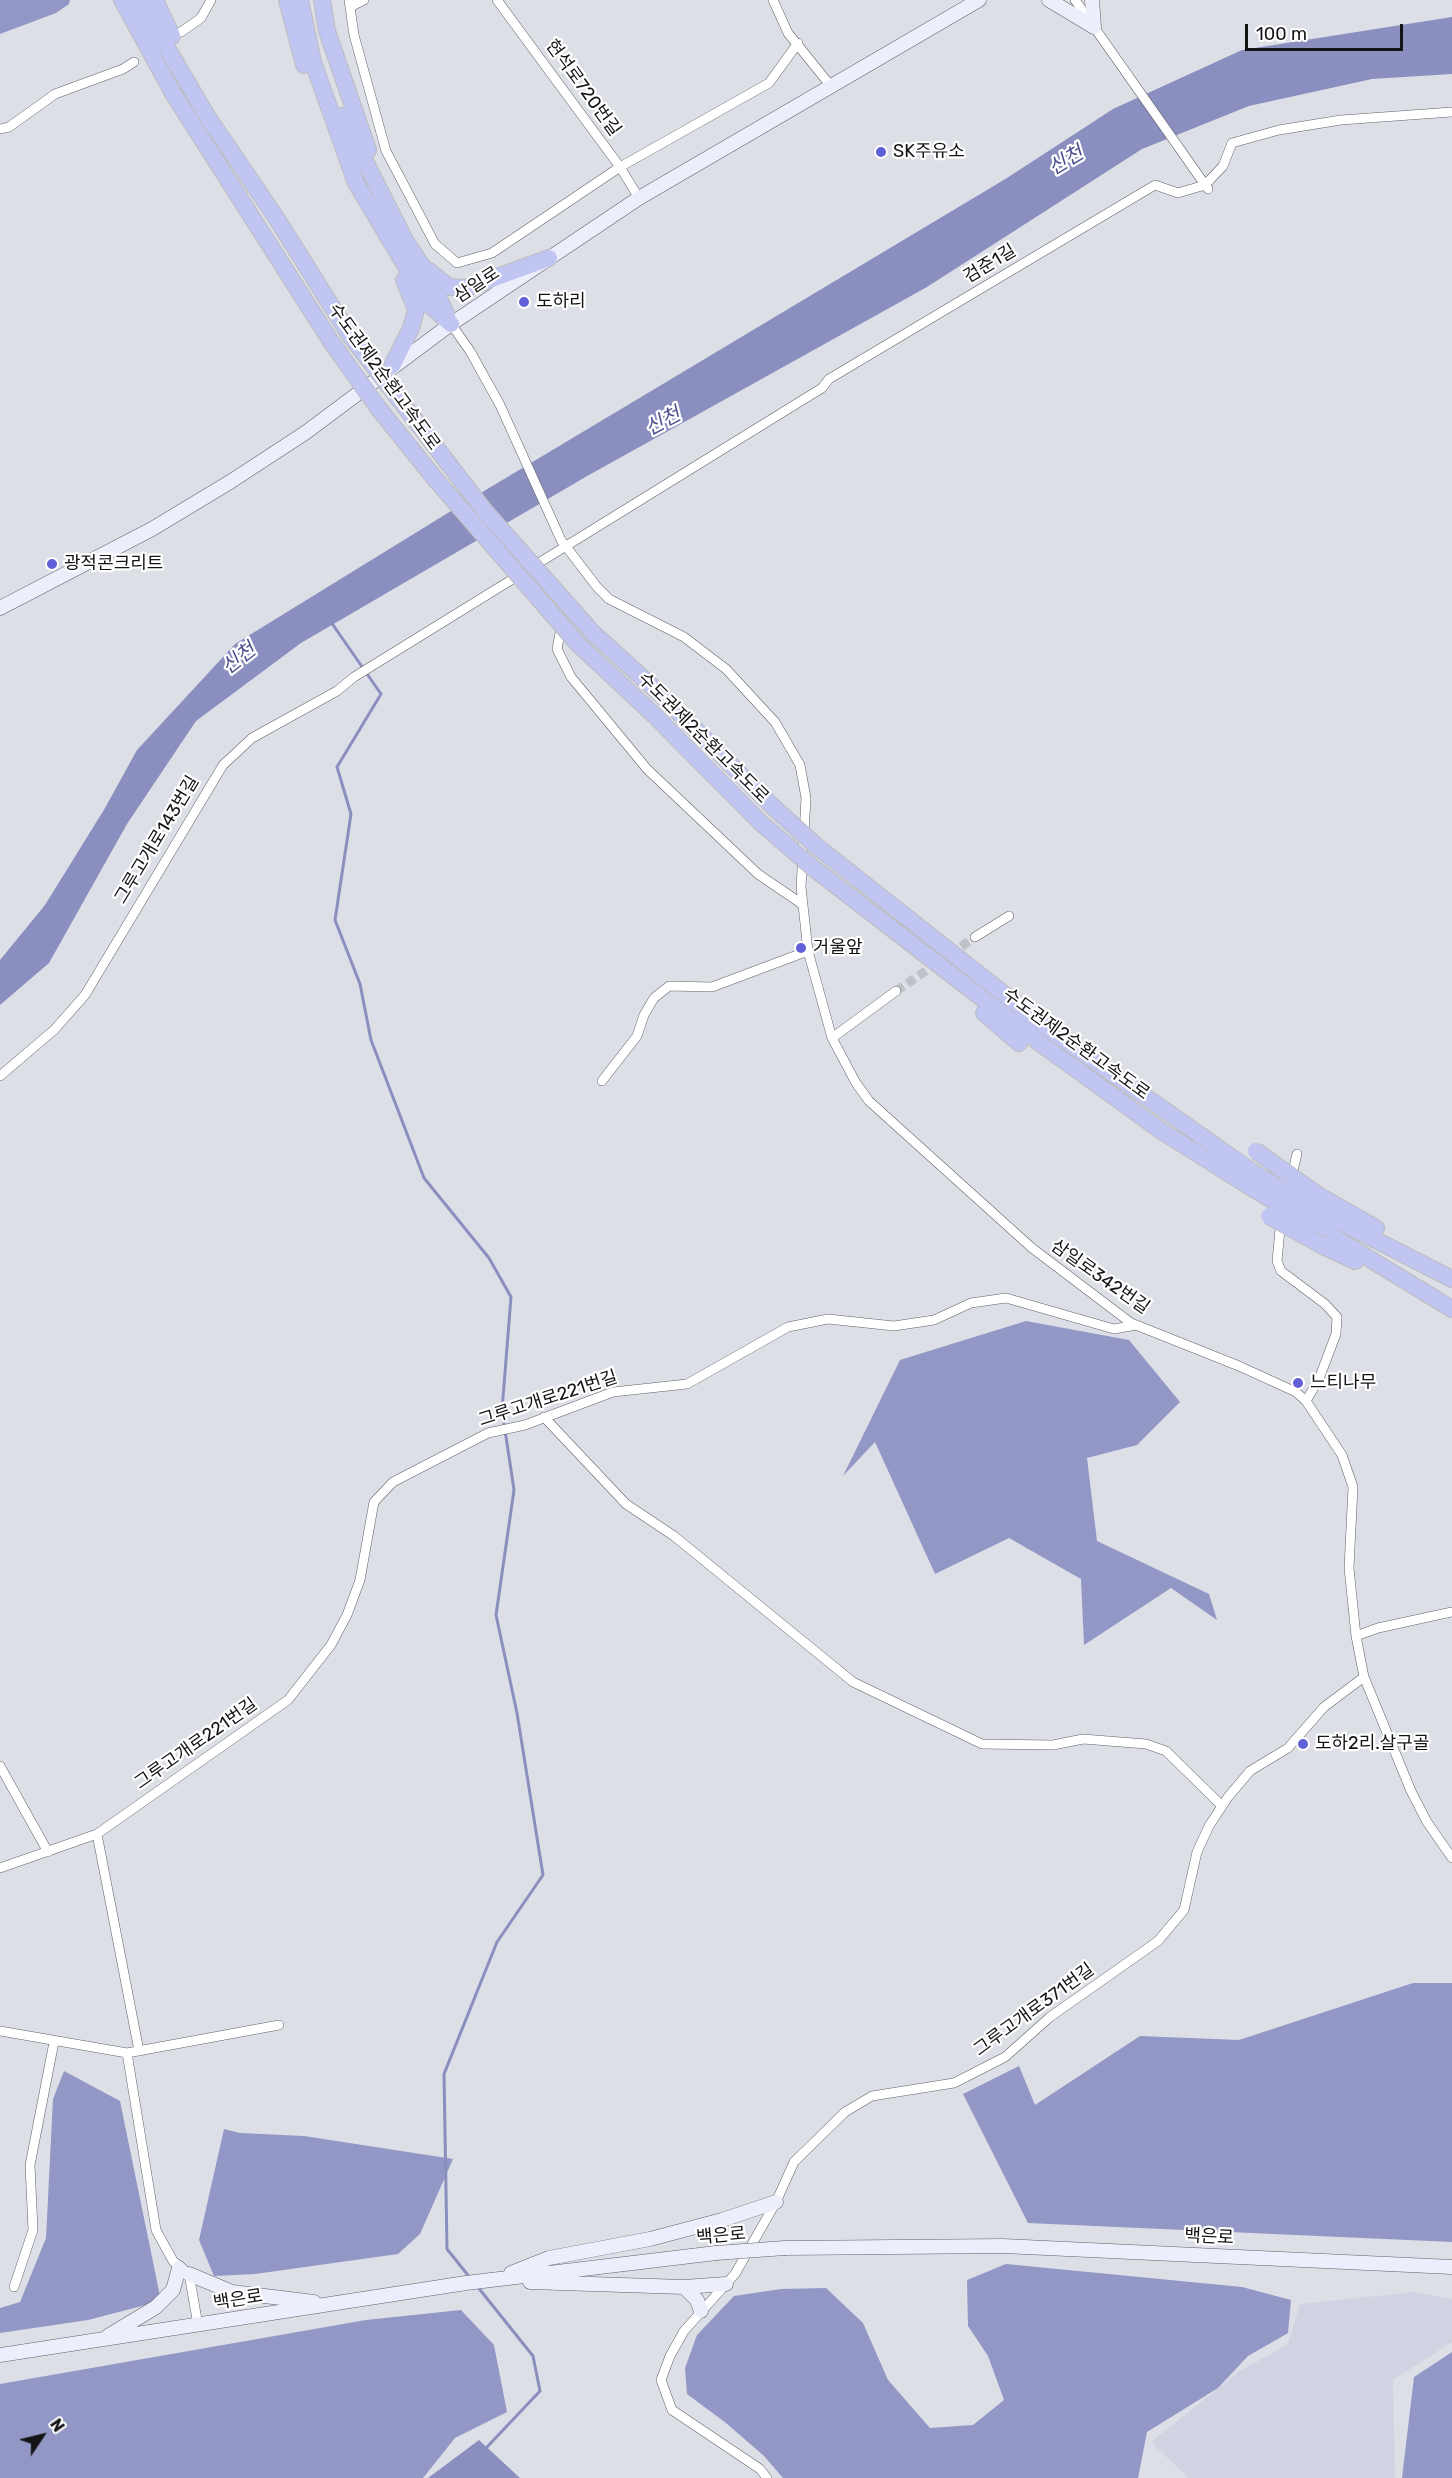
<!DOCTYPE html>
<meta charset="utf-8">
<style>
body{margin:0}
#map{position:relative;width:1452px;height:2478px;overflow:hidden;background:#dddfe7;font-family:Rubik,sans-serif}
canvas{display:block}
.north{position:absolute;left:12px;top:2406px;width:60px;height:60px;-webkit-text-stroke:4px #fff;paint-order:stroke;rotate:55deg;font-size:16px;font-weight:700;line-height:24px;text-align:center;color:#141417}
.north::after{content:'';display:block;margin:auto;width:21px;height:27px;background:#141417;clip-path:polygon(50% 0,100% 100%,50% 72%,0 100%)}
.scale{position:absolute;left:1245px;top:24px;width:158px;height:27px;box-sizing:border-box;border:3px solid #141417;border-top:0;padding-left:8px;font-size:18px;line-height:21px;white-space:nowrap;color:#141417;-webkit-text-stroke:4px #fff;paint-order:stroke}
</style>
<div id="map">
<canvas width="1452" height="2478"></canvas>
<div class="north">N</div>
<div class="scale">100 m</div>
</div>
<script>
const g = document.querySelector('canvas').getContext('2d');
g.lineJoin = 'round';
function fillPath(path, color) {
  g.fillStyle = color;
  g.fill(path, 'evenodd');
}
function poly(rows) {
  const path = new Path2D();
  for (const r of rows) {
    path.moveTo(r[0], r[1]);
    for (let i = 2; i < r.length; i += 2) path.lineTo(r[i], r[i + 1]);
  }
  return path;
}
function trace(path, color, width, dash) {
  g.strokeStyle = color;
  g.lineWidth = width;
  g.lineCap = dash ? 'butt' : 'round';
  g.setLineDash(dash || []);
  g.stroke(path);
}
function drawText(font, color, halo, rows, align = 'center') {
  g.font = font + ' Rubik,"Noto Sans KR",sans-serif';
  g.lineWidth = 4.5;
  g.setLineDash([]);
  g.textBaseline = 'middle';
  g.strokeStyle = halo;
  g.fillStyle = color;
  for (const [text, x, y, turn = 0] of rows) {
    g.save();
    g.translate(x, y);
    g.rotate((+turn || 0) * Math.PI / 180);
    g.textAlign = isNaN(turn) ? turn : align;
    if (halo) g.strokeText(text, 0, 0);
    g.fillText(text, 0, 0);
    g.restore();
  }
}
const built = poly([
 [1414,2292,1452,2299,1452,2342,1393,2380,1395,2478,1188,2478,1151,2442,1240,2371,1288,2344,1300,2304]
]);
const forest = poly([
 [0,0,70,0,69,4,56,13,0,34],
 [1026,1321,1129,1340,1180,1402,1137,1445,1087,1458,1097,1541,1209,1594,1217,1620,1171,1588,1084,1645,1081,1579,1009,1538,935,1574,875,1442,843,1476,900,1360],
 [1413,1983,1452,1983,1452,2242,1028,2223,963,2094,1019,2066,1035,2105,1140,2036,1239,2040],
 [64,2071,120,2101,161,2301,88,2320,0,2333,0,2308,20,2302,46,2238,53,2099],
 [224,2129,240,2133,304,2136,453,2159,420,2234,398,2254,255,2274,214,2276,199,2240],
 [1006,2264,1242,2287,1291,2300,1288,2333,1248,2356,1218,2388,1147,2432,1138,2478,783,2478,764,2456,726,2423,687,2394,685,2368,697,2335,734,2296,781,2289,826,2288,863,2323,888,2380,930,2428,973,2425,1004,2400,988,2356,968,2326,967,2280],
 [461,2310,494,2345,507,2412,455,2438,423,2478,0,2478,0,2384,366,2320],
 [1452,2352,1452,2478,1402,2478,1414,2377]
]);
const water = poly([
 [1452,17,1452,74,1372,79,1249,106,1142,149,927,287,589,475,301,643,196,721,127,824,49,963,0,1005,0,960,45,905,105,808,137,750,235,644,464,503,1007,178,1113,109,1242,50],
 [479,2440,520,2478,428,2478]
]);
const stream = poly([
 [331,622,381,694,337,767,351,814,335,920,360,984,371,1040,424,1178,489,1258,511,1297,502,1410,514,1490,496,1615,517,1713,543,1875,497,1942,444,2074,447,2249,471,2279],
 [477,2286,533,2356,540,2391,487,2447]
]);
const minorTunnel = poly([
 [950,954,975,937],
 [896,991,939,962]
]);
const minor = poly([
 [349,0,354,35,386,151,435,244,457,263,492,253,620,167,769,83,798,43],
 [497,0,620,167,639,198],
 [773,0,788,33,830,85],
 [1075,0,1208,189],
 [350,7,364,0],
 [181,32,201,18,211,0],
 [0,129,9,127,55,94,123,69,134,62],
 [451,324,470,351,500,405,561,540,597,587,609,599,684,637,726,669,775,722,800,765,806,798,801,887,808,951,832,1038,856,1083,869,1101,1032,1248,1131,1323,1239,1366,1296,1392,1306,1401,1342,1455,1353,1487,1349,1568,1356,1636,1364,1677,1324,1707,1288,1748,1250,1771,1228,1797,1209,1826,1197,1852,1184,1910,1158,1941,1050,2017,1005,2057,954,2083,872,2096,845,2112,794,2162,776,2202,735,2274,684,2331,670,2356,661,2380,672,2410,760,2469,767,2478],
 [560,633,557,649,571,677,647,769,758,874,802,904],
 [975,937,1009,916],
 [832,1038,896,991],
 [0,1076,54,1030,85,995,223,765,252,738,337,691,354,677,822,388,829,379,1155,185,1178,193,1205,185,1223,166,1232,143,1279,130,1341,120,1452,112],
 [602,1081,637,1036,644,1015,654,998,669,986,712,987,808,951],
 [1291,1179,1297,1154],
 [1281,1219,1277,1261,1281,1271,1325,1304,1337,1317,1336,1334,1319,1379,1306,1401],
 [544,1417,626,1504,674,1536,853,1682,982,1744,1053,1745,1083,1739,1146,1744,1166,1751,1222,1806],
 [1356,1636,1378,1628,1452,1612],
 [1364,1677,1411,1791,1427,1822,1452,1858],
 [0,1766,48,1852],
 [97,1834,139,2051],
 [0,1868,97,1834,288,1700,331,1645,347,1615,360,1580,374,1502,393,1482,488,1433,525,1425,613,1392,687,1384,788,1327,828,1319,894,1326,934,1320,971,1303,1006,1298,1114,1329,1136,1325],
 [0,2031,127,2053,279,2025],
 [127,2053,156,2230,173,2261,189,2274,198,2325],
 [14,2287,33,2230,30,2165,54,2042]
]);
const secondary = poly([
 [1049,0,1094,27],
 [1092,0,1094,27],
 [0,608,152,529,230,482,305,433,451,324,639,198,979,0],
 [785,2248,1003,2246,1452,2267],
 [511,2273,549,2258,650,2239,722,2220,776,2202],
 [189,2274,232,2292,314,2302],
 [530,2282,684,2287,726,2284],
 [684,2287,697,2300,701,2311],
 [108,2336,156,2307,173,2290,179,2268],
 [0,2355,466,2283,716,2253]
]);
const motorway = poly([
 [122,0,174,95,332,343],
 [139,0,207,116,277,219,349,334],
 [155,0,172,36],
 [287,0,304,65],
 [300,0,313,62,356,183,427,302,451,324],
 [322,0,327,31,368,150],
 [342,116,406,242,427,273,447,316],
 [429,271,449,287,467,288,549,258],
 [392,366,411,328,416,310,404,280],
 [593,633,658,692,771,805],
 [578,644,655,716,761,823],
 [815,845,1042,1024,1254,1173],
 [812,867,1044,1046,1160,1130,1247,1185],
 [984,1013,1019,1043],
 [1318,1195,1376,1228],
 [1315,1209,1452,1279],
 [1314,1225,1452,1309],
 [1321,1245,1355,1261]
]);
const secondaryBridge = poly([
 [716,2253,785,2248]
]);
const motorwayBridge = poly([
 [349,334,484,510,593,633],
 [332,343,379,409,436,480,578,644],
 [771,805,815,845],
 [761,823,812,867],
 [1256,1151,1318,1195],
 [1254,1173,1315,1209],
 [1247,1185,1314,1225],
 [1269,1216,1321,1245]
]);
const markers = [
 [881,152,6,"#6260d9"],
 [524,302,6,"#6260d9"],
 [52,564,6,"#6260d9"],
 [801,948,6,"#6260d9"],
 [1298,1383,6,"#6260d9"],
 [1303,1744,6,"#6260d9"]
];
const streetNames = [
 ["현석로720번길",583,88,54],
 ["검준1길",990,264,-31],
 ["삼일로",477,285,-33],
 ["수도권제2순환고속도로",384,377,54],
 ["수도권제2순환고속도로",703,738,45],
 ["그루고개로143번길",157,840,-59],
 ["수도권제2순환고속도로",1076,1044,36],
 ["삼일로342번길",1100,1277,35],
 ["그루고개로221번길",548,1399,-18],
 ["그루고개로221번길",196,1744,-35],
 ["그루고개로371번길",1034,2010,-36],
 ["백은로",721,2236,-5],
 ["백은로",1209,2237,3],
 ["백은로",238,2300,-9]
];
const poiNames = [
 ["SK주유소",893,152],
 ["도하리",536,302],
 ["광적콘크리트",64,564],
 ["거울앞",813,948],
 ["느티나무",1310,1383],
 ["도하2리.살구골",1315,1744]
];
const waterNames = [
 ["신천",1066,161,-31],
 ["신천",663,422,-28],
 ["신천",239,659,-38]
];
fillPath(built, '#d1d3e2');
fillPath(forest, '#9297c6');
fillPath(water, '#8b8fbf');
trace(stream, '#8b8fbf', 3);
trace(minorTunnel, '#bfc1c8', 9, [9, 4.5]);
trace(minor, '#606168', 10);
trace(secondary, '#606168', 15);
trace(motorway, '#bdbdbe', 18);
trace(minor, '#fff', 9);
trace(secondary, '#eceefb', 14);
trace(motorway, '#c0c5f2', 16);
trace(secondaryBridge, '#606168', 15, []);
trace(motorwayBridge, '#bdbdbe', 18, []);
trace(secondaryBridge, '#eceefb', 14);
trace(motorwayBridge, '#c0c5f2', 16);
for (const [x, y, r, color] of markers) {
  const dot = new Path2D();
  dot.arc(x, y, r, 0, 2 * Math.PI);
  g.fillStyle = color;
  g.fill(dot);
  trace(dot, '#fff', 2);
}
drawText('18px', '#141417', '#fff', streetNames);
drawText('18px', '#141417', '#fff', poiNames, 'left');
drawText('italic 20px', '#4d508e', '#fff', waterNames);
</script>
